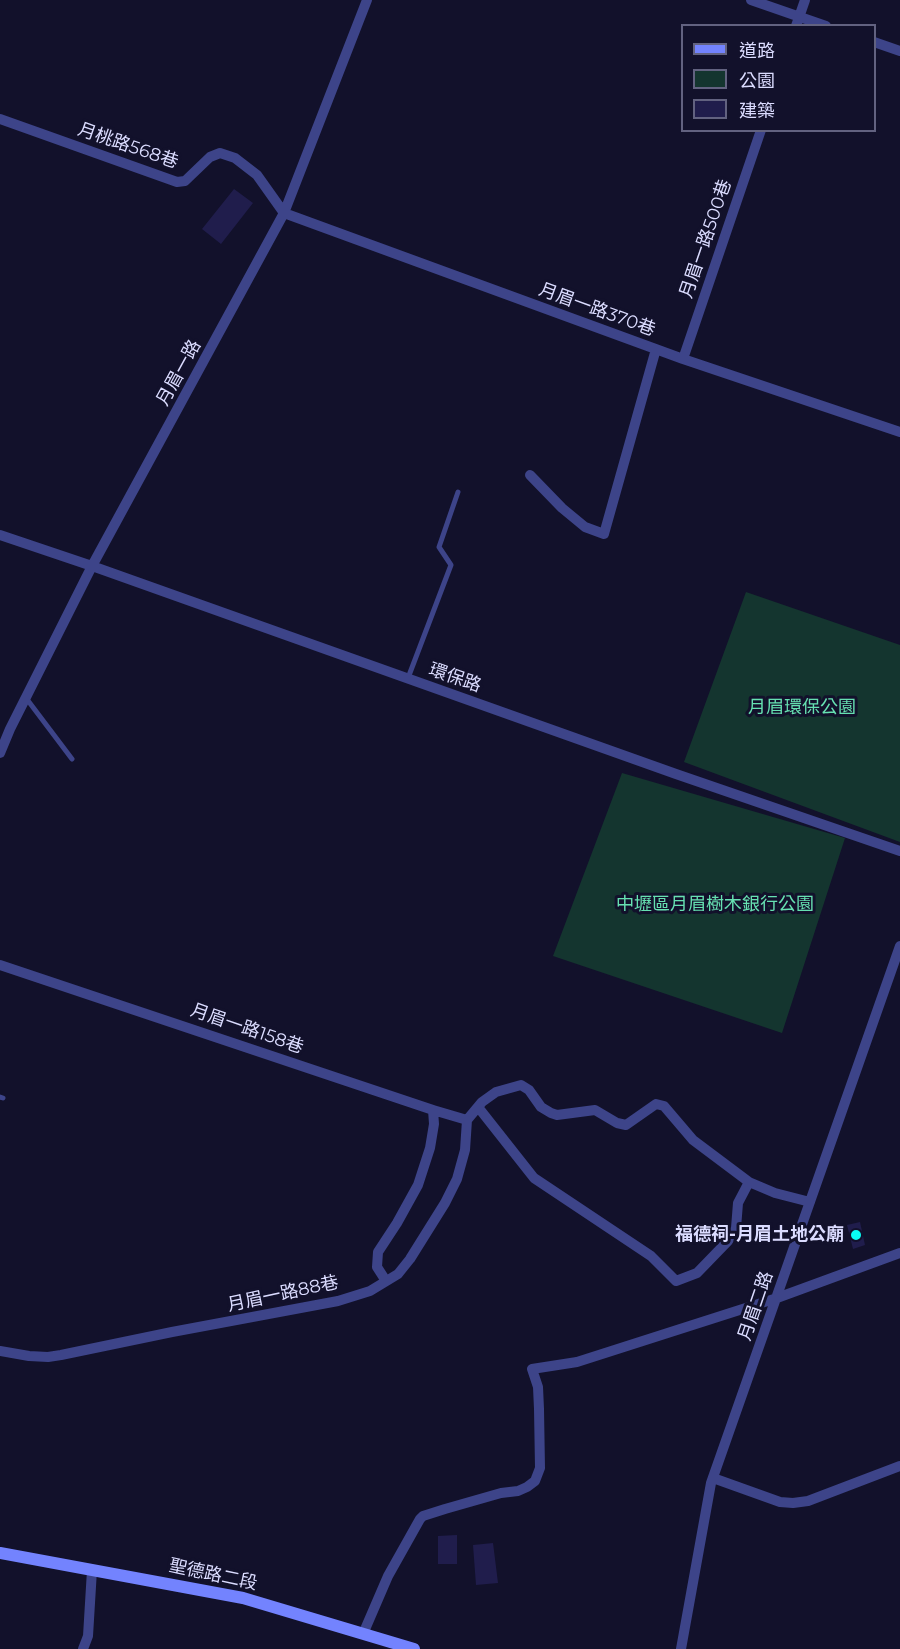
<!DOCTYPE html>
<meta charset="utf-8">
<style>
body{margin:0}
#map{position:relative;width:900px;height:1649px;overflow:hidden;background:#12112b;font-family:Montserrat,"Noto Sans TC",sans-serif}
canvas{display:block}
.legend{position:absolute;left:681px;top:24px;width:195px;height:108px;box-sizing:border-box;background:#12112b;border:2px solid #626280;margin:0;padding:8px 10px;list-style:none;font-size:18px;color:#dbdcff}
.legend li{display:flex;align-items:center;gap:12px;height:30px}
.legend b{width:30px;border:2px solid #626280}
</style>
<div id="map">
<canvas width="900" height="1649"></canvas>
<ul class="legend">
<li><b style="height:8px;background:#7383fe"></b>道路</li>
<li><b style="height:16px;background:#14352f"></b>公園</li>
<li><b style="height:16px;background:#201d4c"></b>建築</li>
</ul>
</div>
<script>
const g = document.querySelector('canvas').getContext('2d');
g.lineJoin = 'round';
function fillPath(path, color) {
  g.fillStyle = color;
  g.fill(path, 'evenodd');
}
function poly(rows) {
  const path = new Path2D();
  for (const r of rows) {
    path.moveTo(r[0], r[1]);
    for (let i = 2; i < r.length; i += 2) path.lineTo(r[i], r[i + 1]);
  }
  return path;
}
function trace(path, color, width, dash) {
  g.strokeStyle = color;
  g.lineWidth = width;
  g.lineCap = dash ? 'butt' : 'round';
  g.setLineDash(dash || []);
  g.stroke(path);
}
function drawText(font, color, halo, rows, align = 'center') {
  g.font = font + ' Montserrat,"Noto Sans TC",sans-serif';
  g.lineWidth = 6;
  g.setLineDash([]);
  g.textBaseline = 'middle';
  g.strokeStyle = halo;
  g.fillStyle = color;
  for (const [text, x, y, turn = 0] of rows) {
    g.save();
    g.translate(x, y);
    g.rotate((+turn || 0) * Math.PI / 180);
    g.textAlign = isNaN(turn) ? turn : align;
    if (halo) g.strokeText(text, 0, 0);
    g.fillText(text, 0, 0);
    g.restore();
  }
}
const green = poly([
 [746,592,900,645,900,842,684,762],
 [622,773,845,838,782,1033,553,956]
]);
const building = poly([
 [234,189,253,203,221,244,202,229],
 [860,1222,865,1245,853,1249,847,1225],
 [457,1535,457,1564,438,1564,438,1536],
 [493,1543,498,1583,476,1585,473,1545]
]);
const lane = poly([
 [408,678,451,565,439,547,458,492],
 [26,698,72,759],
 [0,1097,3,1098]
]);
const street = poly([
 [751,0,826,26],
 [796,26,805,0],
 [874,42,900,51],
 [0,119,177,182,185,181,210,157,220,153,235,158,257,175,284,213,683,359,900,432],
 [683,359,761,130],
 [530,475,562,508,585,527,604,534,656,349],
 [0,535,92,566,676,774,900,851],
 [0,753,10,729,92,566,284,213,367,0],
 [0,965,433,1110,467,1120,482,1102,496,1092,521,1085,529,1090,541,1107,551,1113,557,1115,595,1110,617,1123,626,1125,656,1104,664,1106,693,1140,749,1182,775,1193,810,1202],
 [478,1107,534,1178,651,1256,676,1281,697,1273,728,1241,736,1228,738,1203,749,1182],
 [386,1281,377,1267,378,1252,397,1223,418,1185,430,1148,434,1124,433,1110],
 [0,1351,29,1356,48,1357,61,1355,172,1332,338,1301,370,1291,398,1274,410,1259,445,1203,457,1179,465,1150,467,1120],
 [713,1478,780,1502,793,1503,808,1501,900,1466],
 [363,1634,388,1576,420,1519,423,1516,445,1509,501,1493,518,1491,527,1487,535,1481,540,1468,539,1409,538,1387,532,1369,577,1362,777,1298,900,1253],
 [83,1649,88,1636,92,1570],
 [681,1649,711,1483,900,946]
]);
const secondary = poly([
 [0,1553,243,1598,414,1649]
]);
const markers = [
 [856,1235,6,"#09fdf4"]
];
const streetNames = [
 ["月桃路568巷",128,146,19],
 ["月眉一路500巷",706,239,-71],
 ["月眉一路370巷",597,310,20],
 ["月眉一路",179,373,-61],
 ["環保路",455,678,19],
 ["月眉一路158巷",247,1029,19],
 ["月眉一路88巷",283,1294,-12],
 ["月眉二路",756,1306,-71],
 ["聖德路二段",213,1575,12]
];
const parkNames = [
 ["月眉環保公園",802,708],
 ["中壢區月眉樹木銀行公園",715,905]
];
const poiNames = [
 ["福德祠-月眉土地公廟",844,1235]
];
fillPath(green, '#14352f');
fillPath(building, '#201d4c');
trace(lane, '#3d4489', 5);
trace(street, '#3d4489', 10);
trace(secondary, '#7383fe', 12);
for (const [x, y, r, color] of markers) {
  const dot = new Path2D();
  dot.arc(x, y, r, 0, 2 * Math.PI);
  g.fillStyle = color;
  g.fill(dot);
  trace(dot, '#12112b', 2);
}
drawText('18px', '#dbdcff', '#12112b', streetNames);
drawText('18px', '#66e0b1', '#12112b', parkNames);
drawText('bold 18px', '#dbdcff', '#12112b', poiNames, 'right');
</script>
